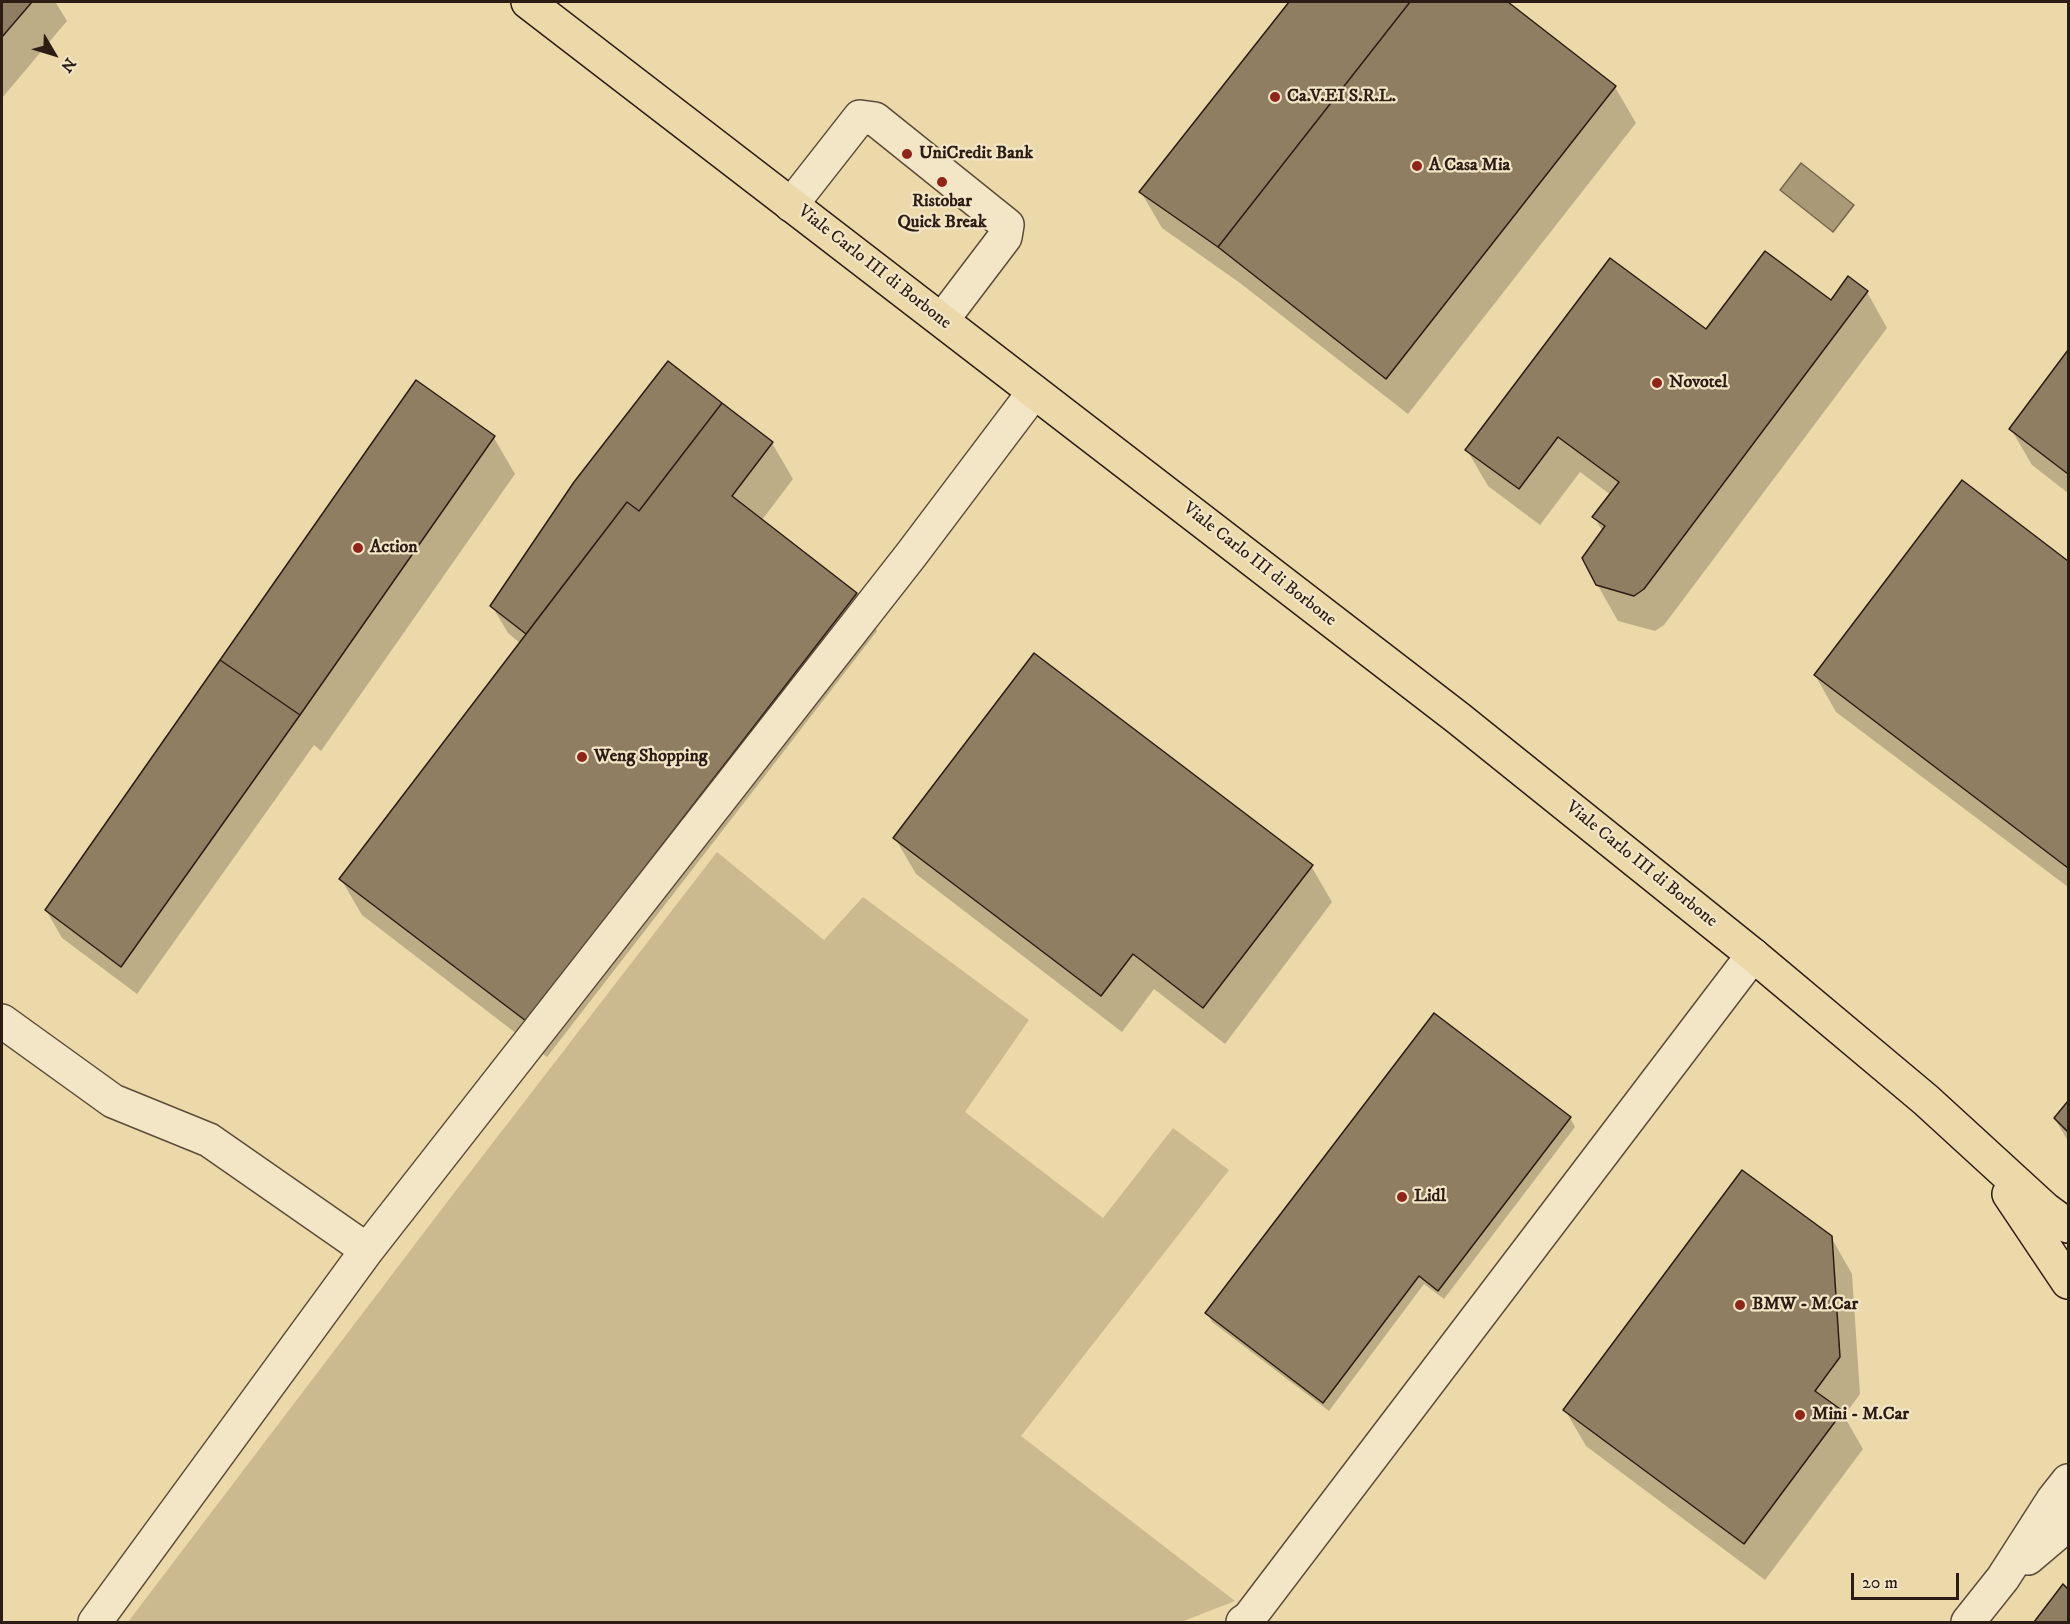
<!DOCTYPE html>
<style>
body{margin:0}
#map{position:relative;width:2070px;height:1624px;overflow:hidden;background:#ebd9a9;font-family:"IM FELL DW Pica",serif}
canvas{display:block}
.frame{position:absolute;inset:0;border:3px solid #2c1c14;pointer-events:none}
.north{position:absolute;left:24px;top:24px;width:60px;height:60px;-webkit-text-stroke:4px #f2e6c7;paint-order:stroke;rotate:128deg;font-size:16px;font-weight:700;line-height:24px;text-align:center;color:#2c1c14}
.north::after{content:'';display:block;margin:auto;width:21px;height:27px;background:#2c1c14;clip-path:polygon(50% 0,100% 100%,50% 72%,0 100%)}
.scale{position:absolute;left:1851px;top:1573px;width:108px;height:27px;box-sizing:border-box;border:3px solid #2c1c14;border-top:0;padding-left:8px;font-size:18px;line-height:21px;white-space:nowrap;color:#2c1c14;-webkit-text-stroke:4px #f2e6c7;paint-order:stroke}
</style>
<div id="map">
<canvas width="2070" height="1624"></canvas>
<div class="frame"></div>
<div class="north">N</div>
<div class="scale">20 m</div>
</div>
<script>
const g = document.querySelector('canvas').getContext('2d');
g.lineJoin = 'round';
function fillPath(path, color) {
  g.fillStyle = color;
  g.fill(path, 'evenodd');
}
function poly(rows) {
  const path = new Path2D();
  for (const r of rows) {
    path.moveTo(r[0], r[1]);
    for (let i = 2; i < r.length; i += 2) path.lineTo(r[i], r[i + 1]);
  }
  return path;
}
function trace(path, color, width, dash) {
  g.strokeStyle = color;
  g.lineWidth = width;
  g.lineCap = dash ? 'butt' : 'round';
  g.setLineDash(dash || []);
  g.stroke(path);
}
function drawText(font, color, halo, rows, align = 'center') {
  g.font = font + ' "IM FELL DW Pica",serif';
  g.lineWidth = 4.5;
  g.setLineDash([]);
  g.textBaseline = 'middle';
  g.strokeStyle = halo;
  g.fillStyle = color;
  for (const [text, x, y, turn = 0] of rows) {
    g.save();
    g.translate(x, y);
    g.rotate((+turn || 0) * Math.PI / 180);
    g.textAlign = isNaN(turn) ? turn : align;
    if (halo) g.strokeText(text, 0, 0);
    g.fillText(text, 0, 0);
    g.restore();
  }
}
const green = poly([
 [717,852,824,940,863,897,1029,1020,965,1112,1103,1218,1173,1128,1229,1170,1021,1436,1235,1601,1181,1622,128,1622,454,1193]
]);
const water = poly([
 [1801,163,1854,205,1833,232,1780,190,1801,163]
]);
const shadow = poly([
 [2,2,59,2,56,3,67,21,2,98],
 [1291,2,1506,2,1615,87,1636,123,1408,414,1240,283,1162,228,1141,192],
 [1867,292,1887,328,1664,625,1655,631,1618,621,1597,584,1603,532,1594,517,1611,495,1580,472,1540,525,1488,486,1467,450,1706,332],
 [2068,352,2068,493,2032,465,2011,429],
 [416,382,494,438,515,474,321,751,314,745,137,994,62,938,46,910],
 [772,443,793,479,762,520,856,594,877,631,547,1057,362,915,341,879,521,644,508,633,492,606,575,483],
 [1962,482,2068,563,2068,887,1836,712,1815,675],
 [895,838,1311,866,1332,902,1225,1044,1154,989,1122,1032,916,874],
 [2068,1103,2068,1141,2055,1119],
 [1570,1118,1575,1127,1444,1299,1424,1284,1329,1411,1212,1322,1207,1313],
 [1831,1237,1852,1274,1860,1394,1844,1416,1863,1449,1765,1580,1586,1446,1565,1410],
 [2063,1587,2068,1591,2068,1622,2036,1622]
]);
const building = poly([
 [2,2,32,2,2,37,2,2],
 [1289,2,1410,2,1218,247,1139,192,1289,2],
 [1410,2,1508,2,1616,86,1386,379,1218,247,1410,2],
 [1765,251,1831,300,1848,276,1868,291,1644,589,1634,596,1596,585,1582,558,1605,526,1592,517,1619,482,1558,437,1519,489,1465,450,1610,258,1706,329,1765,251],
 [2068,350,2068,474,2009,429,2068,350],
 [668,361,722,403,639,511,627,502,526,634,490,606,574,482,668,361],
 [416,380,495,436,300,715,220,660,416,380],
 [722,403,773,442,732,496,857,593,526,1021,339,879,627,502,639,511,722,403],
 [1962,480,2068,561,2068,868,1814,675,1962,480],
 [1034,653,1313,865,1203,1008,1133,954,1101,996,893,838,1034,653],
 [220,660,300,715,121,967,45,910,220,660],
 [1434,1013,1571,1117,1438,1291,1419,1276,1323,1403,1205,1313,1434,1013],
 [2068,1101,2068,1132,2054,1118,2068,1101],
 [1742,1170,1832,1236,1840,1357,1815,1391,1843,1411,1744,1544,1563,1410,1742,1170],
 [2063,1584,2068,1589,2068,1622,2034,1622,2063,1584]
]);
const minor = poly([
 [791,205,860,117,875,119,1007,225,1005,237,942,320],
 [2,1021,113,1101,209,1140,367,1250],
 [2028,1558,2068,1524],
 [95,1622,367,1250,911,555,1034,392],
 [1243,1622,1249,1618,1753,955],
 [1968,1622,2003,1578,2053,1500,2068,1481]
]);
const major = poly([
 [528,2,1458,718,1753,955,1926,1100,2045,1209,2068,1226],
 [2009,1194,2068,1282]
]);
const markers = [
 [1275,97,6,"#8f2418"],
 [907,154,6,"#8f2418"],
 [1417,166,6,"#8f2418"],
 [942,182,6,"#8f2418"],
 [1657,383,6,"#8f2418"],
 [358,548,6,"#8f2418"],
 [582,757,6,"#8f2418"],
 [1402,1197,6,"#8f2418"],
 [1740,1305,6,"#8f2418"],
 [1800,1415,6,"#8f2418"]
];
const poiNames = [
 ["Ca.V.EI S.R.L.",1287,97],
 ["UniCredit Bank",919,154],
 ["A Casa Mia",1429,166],
 ["Ristobar",942,202,"center"],
 ["Quick Break",942,223,"center"],
 ["Novotel",1669,383],
 ["Action",370,548],
 ["Weng Shopping",594,757],
 ["Lidl",1414,1197],
 ["BMW - M.Car",1752,1305],
 ["Mini - M.Car",1812,1415]
];
const streetNames = [
 ["Viale Carlo III di Borbone",874,268,38],
 ["Viale Carlo III di Borbone",1259,565,38],
 ["Viale Carlo III di Borbone",1641,865,39]
];
fillPath(green, '#cbb990');
fillPath(water, '#aa9976');
trace(water, '#78674f', 1.5);
fillPath(shadow, '#0003');
fillPath(building, '#8f7e61');
trace(building, '#2c1c14', 1.5);
trace(minor, '#5c4b39', 36);
trace(major, '#2c1c14', 36);
trace(minor, '#f2e6c7', 33);
trace(major, '#ebd9a9', 33);
for (const [x, y, r, color] of markers) {
  const dot = new Path2D();
  dot.arc(x, y, r, 0, 2 * Math.PI);
  g.fillStyle = color;
  g.fill(dot);
  trace(dot, '#f2e6c7', 2);
}
drawText('bold 18px', '#2c1c14', '#f2e6c7', poiNames, 'left');
drawText('18px', '#2c1c14', '#f2e6c7', streetNames);
</script>
